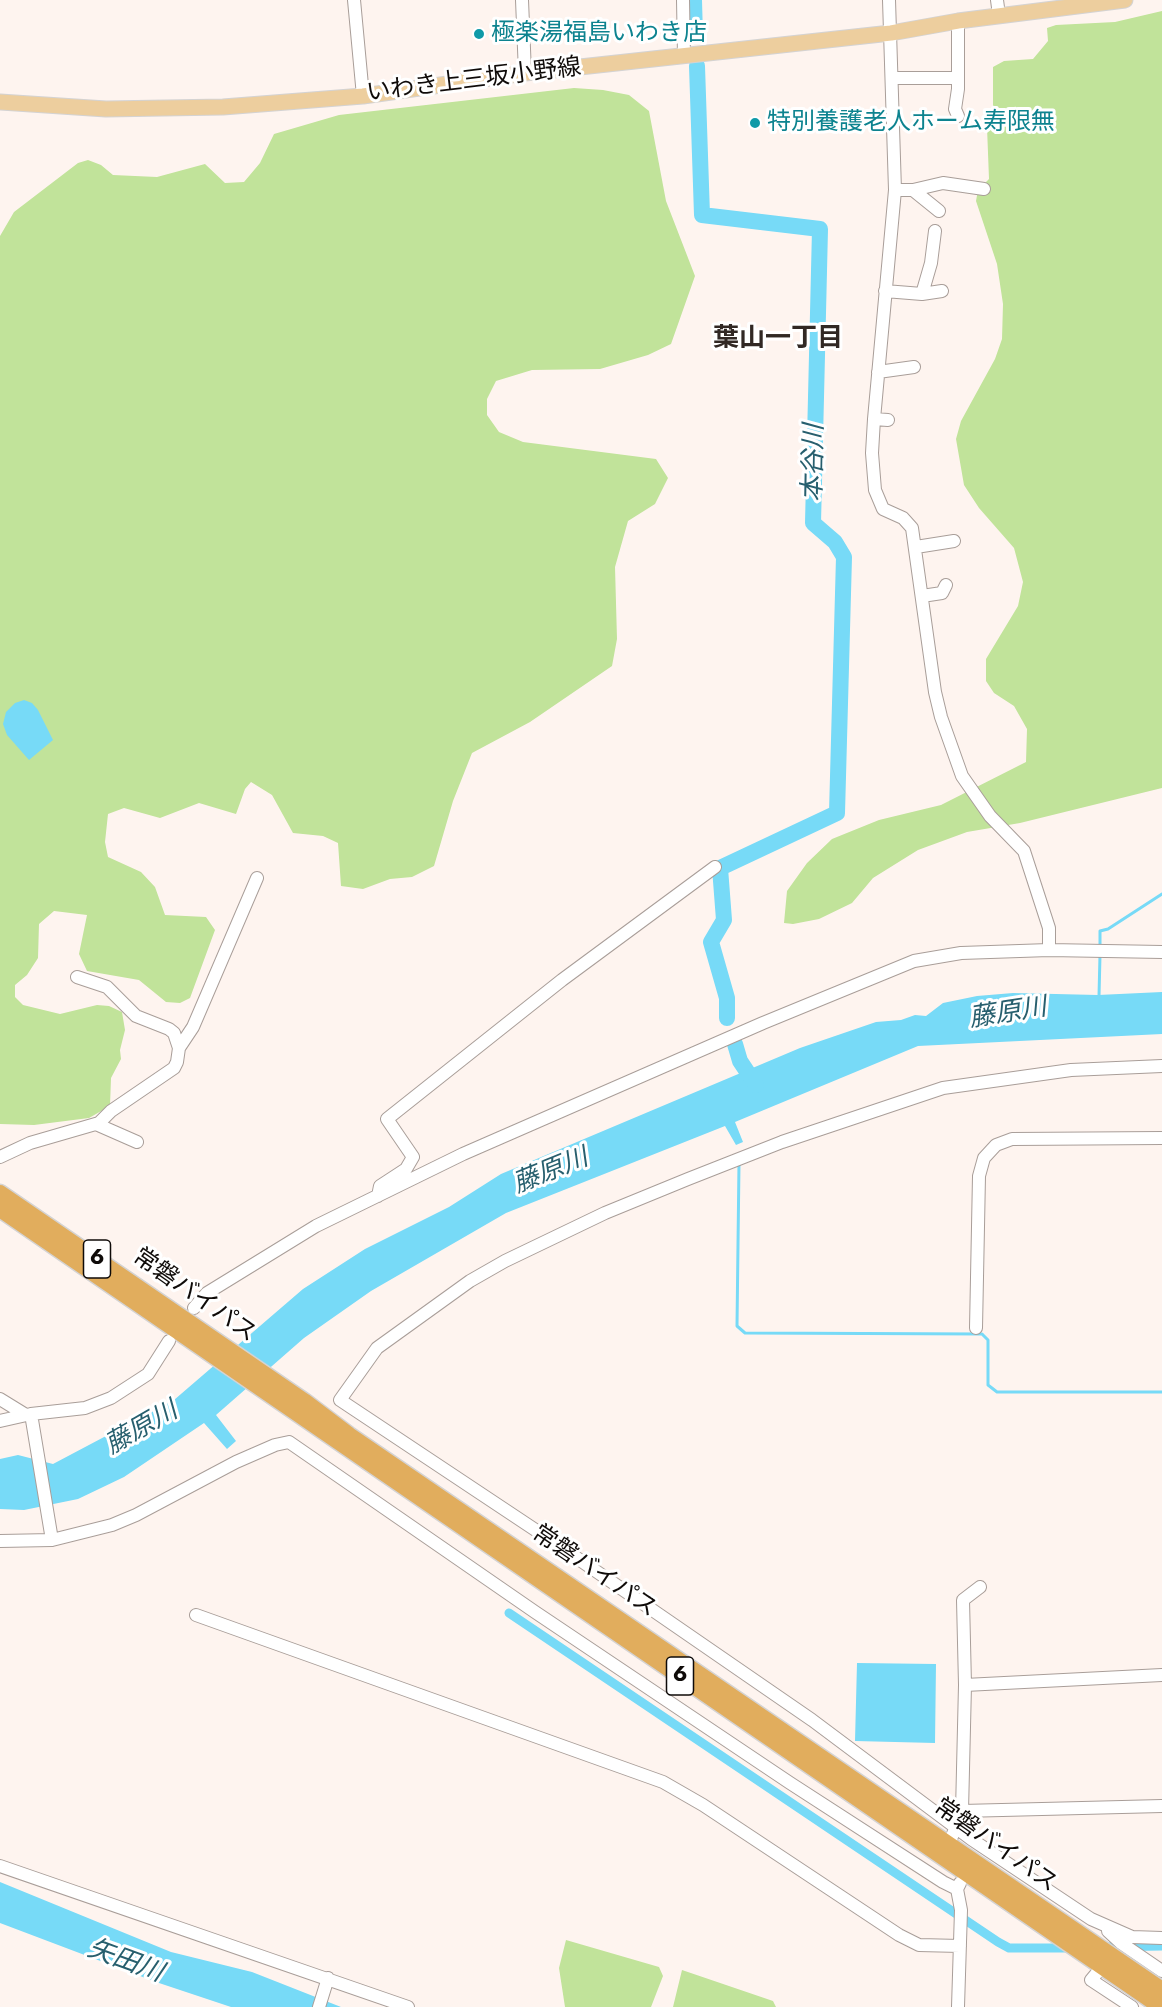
<!DOCTYPE html>
<meta charset="utf-8">
<style>
body{margin:0}
canvas{display:block;background:#fef4ef}
</style>
<canvas width="1162" height="2007"></canvas>
<script>
const g = document.querySelector('canvas').getContext('2d');
g.lineJoin = 'round';
function fillPath(path, color) {
  g.fillStyle = color;
  g.fill(path, 'evenodd');
}
function poly(rows) {
  const path = new Path2D();
  for (const r of rows) {
    path.moveTo(r[0], r[1]);
    for (let i = 2; i < r.length; i += 2) path.lineTo(r[i], r[i + 1]);
  }
  return path;
}
function trace(path, color, width, dash) {
  g.strokeStyle = color;
  g.lineWidth = width;
  g.lineCap = dash ? 'butt' : 'round';
  g.setLineDash(dash || []);
  g.stroke(path);
}
function drawText(font, color, halo, rows, align = 'center') {
  g.font = font + ' Jost,"Noto Sans JP",sans-serif';
  g.lineWidth = 6;
  g.setLineDash([]);
  g.textBaseline = 'middle';
  g.strokeStyle = halo;
  g.fillStyle = color;
  for (const [text, x, y, turn = 0] of rows) {
    g.save();
    g.translate(x, y);
    g.rotate((+turn || 0) * Math.PI / 180);
    g.textAlign = isNaN(turn) ? turn : align;
    if (halo) g.strokeText(text, 0, 0);
    g.fillText(text, 0, 0);
    g.restore();
  }
}
const green = poly([
 [1162,11,1162,788,1020,823,967,832,918,850,873,878,852,903,819,919,793,924,784,923,787,891,807,863,832,839,879,820,941,805,1026,762,1027,729,1014,706,994,693,986,681,986,659,1018,606,1023,582,1014,548,979,508,964,485,956,439,961,421,995,359,1002,339,1003,304,997,264,976,201,978,190,989,179,987,127,993,114,993,67,1004,61,1033,59,1048,41,1047,28,1056,25,1115,22],
 [574,88,603,90,629,95,649,111,666,201,695,276,671,344,648,355,600,369,532,370,496,381,487,399,487,415,499,432,523,442,656,459,668,478,655,504,628,521,615,567,617,639,612,666,530,722,472,753,453,801,434,866,412,877,390,879,363,889,341,886,338,843,323,836,293,833,272,795,251,782,245,789,236,814,199,803,160,818,124,808,108,814,105,842,108,857,141,872,155,887,165,915,206,917,215,930,190,998,180,1003,166,1002,139,980,87,971,79,954,87,915,54,911,39,924,38,958,27,975,15,985,15,997,23,1005,60,1014,97,1005,109,1006,122,1012,125,1030,120,1050,121,1059,111,1078,110,1106,89,1118,34,1125,0,1124,0,236,14,212,78,163,88,160,101,165,113,175,157,177,205,164,225,183,244,182,260,163,274,134,339,115],
 [566,1940,659,1967,663,1976,651,2007,565,2007,559,1968],
 [682,1970,773,2001,776,2007,673,2007]
]);
const water = poly([
 [24,700,32,703,38,710,53,740,29,760,7,735,3,724,6,712,15,703],
 [1162,992,1162,1034,918,1046,735,1122,743,1142,736,1145,725,1126,506,1213,371,1291,304,1338,216,1415,236,1441,227,1449,204,1423,124,1477,78,1499,24,1510,0,1509,0,1459,18,1455,53,1464,174,1400,303,1289,365,1249,449,1207,501,1174,800,1048,876,1022,901,1020,915,1015,926,1016,943,1003,977,996,1013,993,1098,995],
 [857,1663,936,1664,935,1743,855,1741],
 [0,1882,171,1952,252,1972,341,2007,231,2007,156,1982,0,1923]
]);
const stream = poly([
 [1100,948,1100,931,1108,929,1162,894],
 [1099,996,1100,955],
 [739,1163,737,1326,745,1333,982,1334,988,1340,988,1385,997,1392,1162,1392]
]);
const canal = poly([
 [509,1613,998,1942,1009,1948,1071,1948],
 [1102,1947,1162,1946]
]);
const river = poly([
 [694,0,695,36],
 [697,66,702,215,820,229,813,523,835,542,844,557,837,813,720,868,724,920,711,942,727,998,727,1018],
 [735,1044,740,1061,756,1085]
]);
const minor = poly([
 [354,0,363,96],
 [522,0,525,73],
 [683,0,684,56],
 [889,0,895,190,874,419,872,453,875,490,883,509,903,518,912,528,935,692,941,717,962,776,990,816,1024,851,1049,928,1049,950],
 [997,0,999,15],
 [958,21,958,89,955,109,958,116],
 [892,78,958,78],
 [895,190,913,190,939,211],
 [913,190,943,183,984,189],
 [885,291,922,294,942,291],
 [922,294,931,263,935,231],
 [878,372,914,367],
 [874,419,888,420],
 [916,547,954,541],
 [922,596,942,593,946,585],
 [179,1048,193,1027,257,878],
 [1162,1066,1071,1070,943,1088,782,1142,688,1179,605,1213,505,1261,470,1281,377,1348,340,1400,561,1547,812,1720,971,1839,1091,1919,1132,1937,1162,1938],
 [96,1124,137,1142],
 [0,1157,30,1143,99,1123,111,1111,174,1068,177,1062,179,1048,174,1033,169,1029,136,1016,107,987,77,977],
 [378,1196,380,1186,406,1169,413,1157,387,1119,562,980,715,867],
 [194,1308,207,1293,316,1226,463,1154,763,1023,914,961,961,953,1049,950,1162,952],
 [976,1328,979,1176,984,1158,996,1145,1012,1139,1162,1138],
 [0,1399,26,1415],
 [31,1414,52,1540],
 [0,1421,31,1414,85,1408,111,1398,148,1374,169,1341],
 [0,1541,52,1540,112,1525,136,1515,236,1462,275,1445,289,1442,535,1612,790,1783,943,1882,957,1889],
 [196,1615,663,1782,703,1805,899,1935,919,1945,960,1946],
 [965,1685,1162,1675],
 [962,1811,1162,1806],
 [949,1844,962,1811,965,1685,963,1600,980,1587],
 [0,1866,408,2007],
 [1108,1931,1121,1943,1162,1971],
 [1101,1968,1091,1980,1132,2007],
 [319,2007,328,1978],
 [958,2007,961,1910,957,1889,960,1883]
]);
const major = poly([
 [0,102,106,109,223,107,363,96,525,73,891,33,958,21,1125,0]
]);
const highway = poly([
 [0,1193,304,1401,349,1435,1162,1990],
 [0,1209,1161,2007]
]);
const markers = [
 [479,34,6,"#0f9aa8"],
 [755,123,6,"#0f9aa8"]
];
const shields = [
 [97,1259,27],
 [680,1676,27]
];
const shieldNames = [
 ["6",97,1259],
 ["6",680,1676]
];
const cultureNames = [
 ["極楽湯福島いわき店",491,34],
 ["特別養護老人ホーム寿限無",767,123]
];
const streetNames = [
 ["いわき上三坂小野線",474,81,-7],
 ["常磐バイパス",194,1296,35],
 ["常磐バイパス",594,1572,34],
 ["常磐バイパス",995,1846,35]
];
const neighbourhoodNames = [
 ["葉山一丁目",778,340]
];
const waterNames = [
 ["本谷川",815,463,-89],
 ["藤原川",1008,1014,-9],
 ["藤原川",551,1172,-22],
 ["藤原川",142,1429,-30],
 ["矢田川",125,1962,20]
];
fillPath(green, '#c1e39a');
fillPath(water, '#77daf7');
trace(stream, '#77daf7', 3);
trace(canal, '#77daf7', 9);
trace(river, '#77daf7', 16);
trace(minor, '#a99e99', 14);
trace(major, '#d4d3d3', 17);
trace(highway, '#d4d3d3', 19);
trace(minor, '#fff', 12);
trace(major, '#edce9e', 15);
trace(highway, '#e1ad5d', 16);
for (const [x, y, r, color] of markers) {
  const dot = new Path2D();
  dot.arc(x, y, r, 0, 2 * Math.PI);
  g.fillStyle = color;
  g.fill(dot);
  trace(dot, '#fff', 2);
}
for (const [x, y, w] of shields) {
  const box = new Path2D();
  box.roundRect(x - w / 2, y - 19, w, 38, 4.5);
  g.fillStyle = '#fff';
  g.fill(box);
  trace(box, '#0f0b09', 1.5);
}
drawText('bold 22px', '#0f0b09', null, shieldNames);
drawText('24px', '#0d838f', '#fff', cultureNames, 'left');
drawText('24px', '#0f0b09', '#fff', streetNames);
drawText('bold 26px', '#312824', '#fff', neighbourhoodNames);
drawText('italic 26px', '#275f6e', '#fff', waterNames);
</script>
